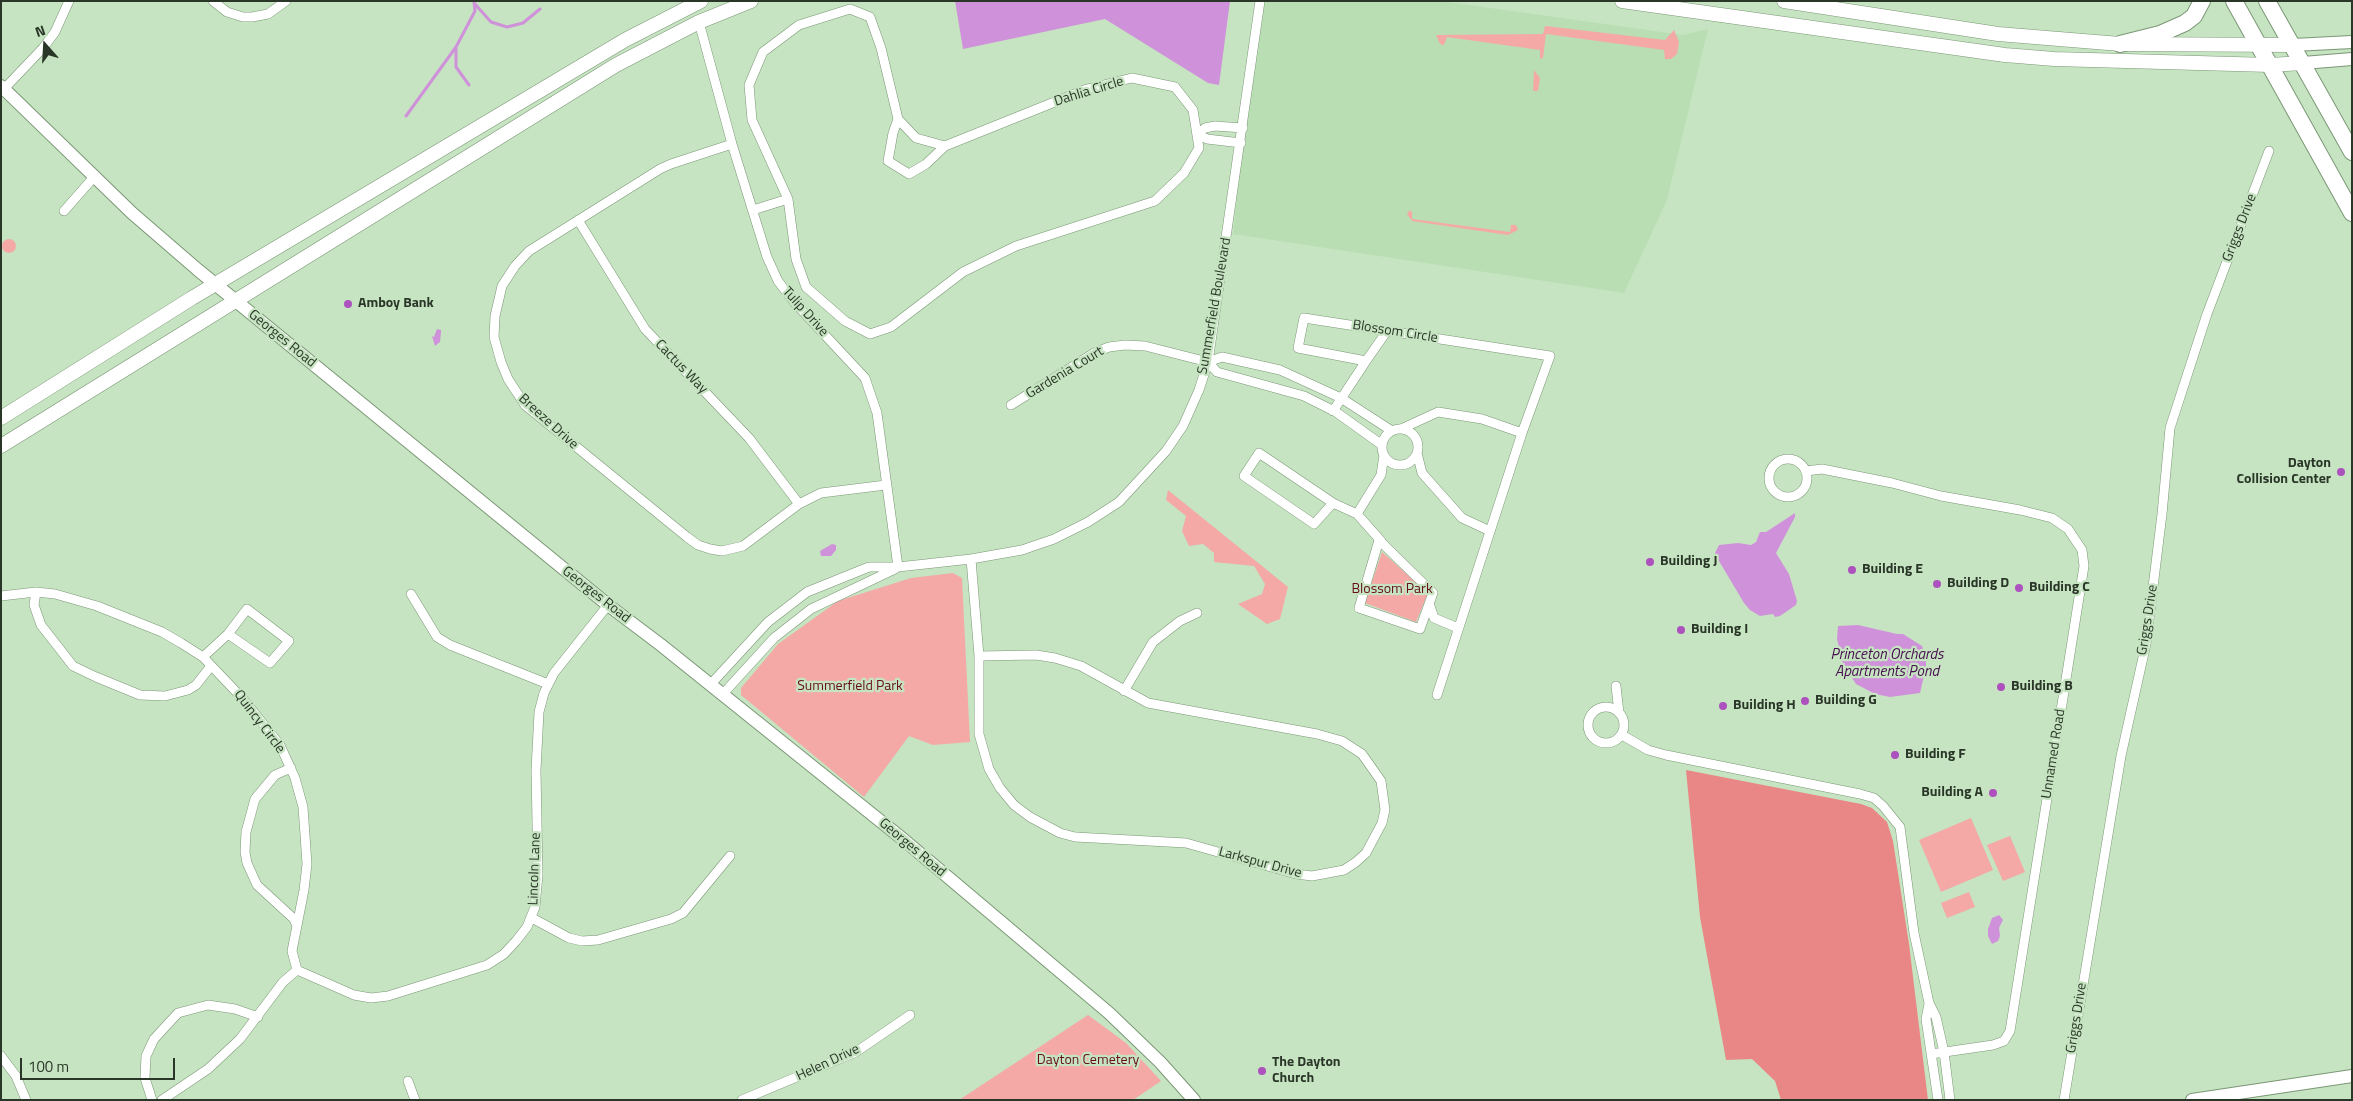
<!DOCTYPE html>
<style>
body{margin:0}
#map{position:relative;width:2353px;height:1101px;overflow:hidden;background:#c6e4c1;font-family:"Titillium Web",sans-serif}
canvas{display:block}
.frame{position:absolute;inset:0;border:2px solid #2a3628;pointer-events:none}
.north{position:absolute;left:20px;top:20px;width:50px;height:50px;-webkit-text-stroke:4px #c6e4c1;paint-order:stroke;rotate:341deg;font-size:14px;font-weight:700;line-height:20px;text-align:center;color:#2a3628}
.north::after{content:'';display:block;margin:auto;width:18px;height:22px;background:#2a3628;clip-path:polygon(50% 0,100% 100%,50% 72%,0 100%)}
.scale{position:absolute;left:20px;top:1058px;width:155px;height:22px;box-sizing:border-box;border:2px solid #2a3628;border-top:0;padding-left:6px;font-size:15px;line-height:18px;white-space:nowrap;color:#2a3628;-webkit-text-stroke:4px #c6e4c1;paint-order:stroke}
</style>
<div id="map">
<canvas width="2353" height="1101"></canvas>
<div class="frame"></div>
<div class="north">N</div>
<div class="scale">100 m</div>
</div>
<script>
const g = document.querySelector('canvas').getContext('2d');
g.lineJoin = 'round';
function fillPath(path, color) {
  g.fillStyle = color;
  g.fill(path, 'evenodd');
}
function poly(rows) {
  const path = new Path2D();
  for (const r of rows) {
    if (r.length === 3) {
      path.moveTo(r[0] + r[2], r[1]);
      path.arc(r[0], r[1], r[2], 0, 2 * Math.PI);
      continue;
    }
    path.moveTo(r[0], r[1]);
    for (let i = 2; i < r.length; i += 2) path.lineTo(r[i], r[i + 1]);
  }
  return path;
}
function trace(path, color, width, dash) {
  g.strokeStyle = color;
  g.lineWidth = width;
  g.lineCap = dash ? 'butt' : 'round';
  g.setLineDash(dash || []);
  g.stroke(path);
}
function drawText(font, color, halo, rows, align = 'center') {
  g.font = font + ' "Titillium Web",sans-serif';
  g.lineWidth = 4.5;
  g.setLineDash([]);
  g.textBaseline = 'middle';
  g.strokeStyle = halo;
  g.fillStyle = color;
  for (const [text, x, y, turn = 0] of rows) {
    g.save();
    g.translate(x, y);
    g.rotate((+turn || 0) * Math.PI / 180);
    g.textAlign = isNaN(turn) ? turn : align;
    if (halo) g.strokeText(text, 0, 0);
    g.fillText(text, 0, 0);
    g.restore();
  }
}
const built = poly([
 [1262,1,1441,1,1683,35,1708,29,1667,200,1624,293,1233,234,1248,88]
]);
const green = poly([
 [1545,26,1665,40,1674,30,1679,42,1677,54,1671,59,1665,59,1664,50,1546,34,1543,58,1540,59,1540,50,1447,37,1444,45,1440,44,1436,35,1543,34],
 [1534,70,1540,78,1538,91,1533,91],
 [1410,210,1412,212,1412,219,1510,232,1511,225,1516,225,1518,230,1508,235,1412,221,1407,214],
 [9,246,7],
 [1168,490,1288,587,1280,619,1267,624,1238,604,1262,594,1265,584,1254,566,1214,562,1214,553,1203,544,1189,546,1182,531,1186,516,1166,500],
 [1382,552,1428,593,1416,622,1365,603],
 [953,573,962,578,970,742,933,745,909,736,864,797,741,695,741,688,778,644,838,601,911,578],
 [1971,818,1993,870,1941,892,1919,840],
 [2010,836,2025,872,2003,881,1987,845],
 [1969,892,1975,907,1947,918,1941,903],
 [1088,1015,1126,1043,1161,1081,1133,1100,959,1100]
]);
const forest = poly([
 [1686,770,1861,804,1872,808,1887,822,1893,841,1909,944,1928,1100,1781,1100,1775,1081,1752,1059,1726,1060,1700,917]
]);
const water = poly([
 [955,1,1230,1,1219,85,1208,83,1105,19,963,49],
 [437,329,441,330,441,332,440,342,435,346,432,336,434,337],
 [1795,513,1795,517,1776,553,1789,574,1797,601,1796,605,1780,616,1775,617,1773,614,1760,616,1750,610,1744,603,1719,561,1712,559,1719,545,1738,543,1751,545,1756,542,1760,532,1766,532],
 [832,544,836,545,836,550,831,556,821,556,820,551],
 [1858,625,1897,634,1903,634,1922,646,1926,656,1926,667,1920,693,1890,697,1875,694,1856,684,1843,664,1837,639,1838,626],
 [1999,915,2003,920,1999,928,2000,936,1998,941,1992,944,1988,936,1988,929,1992,918]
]);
const stream = poly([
 [474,3,491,22,507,27,523,23,540,9],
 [456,48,456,67,469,85],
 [406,116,456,47,475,11,474,1]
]);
const street = poly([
 [213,1,227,12,243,17,252,17,268,14,286,1],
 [699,22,732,144,767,257,778,281,795,303,865,378,877,413,898,567],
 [4,89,43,48,55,32,69,1],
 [898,119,893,133,888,161,909,174,926,164,945,146],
 [1241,143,1207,139,1197,134,1205,128,1215,126,1243,128],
 [732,144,671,164,660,169,529,251,515,266,502,286,495,316,494,337,501,362,508,379,525,405,687,537,698,545,710,549,722,551,743,546,799,504,821,493,886,485],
 [753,210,788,199,752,120,749,85,763,52,799,25,850,9,870,17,881,48,898,119,916,138,945,146,1087,89,1132,78,1175,87,1193,110,1199,148,1184,173,1155,201,1016,246,963,272,891,327,870,334,845,321,806,287,796,259,788,199],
 [64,211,94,177],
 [578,220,645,329,749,438,799,504],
 [1366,361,1387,331],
 [1208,362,1222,357,1280,370,1341,398,1392,431],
 [1208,362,1217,372,1304,396,1336,412,1382,445],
 [1011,405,1094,353,1109,347,1125,345,1145,346,1208,362],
 [1333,411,1366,361,1298,348,1304,318,1550,356,1522,433,1482,419,1438,412,1401,429],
 [1400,447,18],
 [1417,453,1422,473,1462,518,1490,531],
 [1788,478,19],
 [1806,471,1822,469,1892,483,1941,496,2020,510,2052,518,2068,529,2082,550,2084,566,2010,1031,2004,1041,1993,1045,1931,1054],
 [1333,503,1314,524,1244,476,1259,453,1333,503,1357,514],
 [1379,540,1433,593,1420,629,1359,608,1379,540],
 [1381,541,1357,514,1381,475,1384,455],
 [971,559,979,656,979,734,989,769,1000,788,1014,805,1030,817,1060,833,1075,837,1186,843,1296,874,1312,876,1344,870,1356,862,1366,853,1382,823,1385,810,1381,781,1362,754,1342,741,1317,734,1148,703,1081,666,1055,658,1036,655,979,656],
 [36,592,34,605,41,625,73,666,96,677,140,695,165,696,188,690,196,685,211,666],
 [411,594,437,637,450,645,548,684],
 [1,596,36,592,55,594,97,606,162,632,181,643,203,657,244,700,280,745,295,778,303,807,307,864,304,890,292,951,297,970,283,982,240,1039,208,1069,162,1100],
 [1430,606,1434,618,1458,628],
 [203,657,228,634,247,609,289,641,270,663,228,634],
 [710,685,768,622,807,592,869,567,898,567,971,559,1022,550,1054,539,1088,522,1119,502,1166,451,1183,426,1199,390,1208,362,1260,1],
 [1616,686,1619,713],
 [1124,691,1153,642,1180,621,1197,613],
 [722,695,774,638,811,609,895,569],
 [1437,695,1522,433],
 [1606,725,18],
 [1622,735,1648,750,1666,755,1860,794,1874,798,1883,806,1900,827,1914,933,1929,1003,1936,1017,1944,1052,1950,1100],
 [291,768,275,775,255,799,246,832,245,852,247,863,257,885,294,919,297,926],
 [532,918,569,938,582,941,598,940,671,919,683,913,730,856],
 [297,970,354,995,371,998,388,996,487,965,504,954,516,941,527,927,535,907,538,875,536,770,539,712,544,693,554,673,608,605],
 [1929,1004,1926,1019,1938,1100],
 [1,1056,16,1076,26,1100],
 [408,1081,415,1100],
 [152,1100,145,1078,146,1056,154,1039,178,1013,208,1005,235,1009,258,1017],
 [742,1100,856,1052,910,1015],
 [2064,1100,2121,756,2146,644,2162,514,2170,428,2207,314,2269,151]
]);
const secondary = poly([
 [2293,45,2352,42],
 [2303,63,2352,59],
 [1,86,132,213,198,270,608,605,661,645,904,840,1109,1013,1160,1062,1194,1100],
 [2192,1100,2352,1076]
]);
const primary = poly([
 [1622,1,2005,55,2054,59,2270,65,2303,63],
 [1784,1,1998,34,2120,44,2293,45],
 [1,418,192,298,625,40,701,1],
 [1,446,616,65,699,22,751,1]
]);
const highway = poly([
 [2234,1,2352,213],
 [2267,1,2352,152],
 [2120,44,2160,34,2185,23,2194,16,2202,1]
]);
const markers = [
 [348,304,5,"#ac51bd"],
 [2341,472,5,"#ac51bd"],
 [1650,562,5,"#ac51bd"],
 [1852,570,5,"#ac51bd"],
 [1937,584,5,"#ac51bd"],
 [2019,588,5,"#ac51bd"],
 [1681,630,5,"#ac51bd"],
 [2001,687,5,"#ac51bd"],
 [1805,701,5,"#ac51bd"],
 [1723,706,5,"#ac51bd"],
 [1895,755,5,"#ac51bd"],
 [1993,793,5,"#ac51bd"],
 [1262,1071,5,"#ac51bd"]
];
const streetNames = [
 ["Dahlia Circle",1089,92,-17],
 ["Griggs Drive",2240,228,-69],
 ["Summerfield Boulevard",1215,306,-80],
 ["Tulip Drive",805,312,48],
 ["Blossom Circle",1395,332,9],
 ["Georges Road",282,339,39],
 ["Cactus Way",681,367,46],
 ["Gardenia Court",1065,373,-31],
 ["Breeze Drive",548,422,42],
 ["Georges Road",596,595,38],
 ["Griggs Drive",2148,620,-81],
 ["Quincy Circle",259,722,53],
 ["Unnamed Road",2054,754,-81],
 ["Georges Road",912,848,40],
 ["Larkspur Drive",1260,863,15],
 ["Lincoln Lane",535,869,-88],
 ["Griggs Drive",2077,1018,-81],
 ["Helen Drive",828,1063,-25]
];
const poiNames = [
 ["Amboy Bank",358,304],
 ["Dayton",2331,464,"right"],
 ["Collision Center",2331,480,"right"],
 ["Building J",1660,562],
 ["Building E",1862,570],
 ["Building D",1947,584],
 ["Building C",2029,588],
 ["Building I",1691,630],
 ["Building B",2011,687],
 ["Building G",1815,701],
 ["Building H",1733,706],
 ["Building F",1905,755],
 ["Building A",1983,793,"right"],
 ["The Dayton",1272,1063],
 ["Church",1272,1079]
];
const parkNames = [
 ["Blossom Park",1392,590],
 ["Summerfield Park",850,687],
 ["Dayton Cemetery",1088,1061]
];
const waterNames = [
 ["Princeton Orchards",1887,655],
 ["Apartments Pond",1887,672]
];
fillPath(built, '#badeb4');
fillPath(green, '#f4a9a7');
fillPath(forest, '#e98786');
fillPath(water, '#cf92da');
trace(stream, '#cf92da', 3);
trace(street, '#7b9776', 10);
trace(secondary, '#7b9776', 14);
trace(primary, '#7b9776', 15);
trace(highway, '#7b9776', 18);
trace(street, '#fff', 9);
trace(secondary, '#fff', 12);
trace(primary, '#fff', 14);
trace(highway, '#fff', 16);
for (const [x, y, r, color] of markers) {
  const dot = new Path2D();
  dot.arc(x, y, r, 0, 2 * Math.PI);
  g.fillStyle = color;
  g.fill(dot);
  trace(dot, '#c6e4c1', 2);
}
drawText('14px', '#2a3628', '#c6e4c1', streetNames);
drawText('bold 14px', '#2a3628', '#c6e4c1', poiNames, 'left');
drawText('14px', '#660e19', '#c6e4c1', parkNames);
drawText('italic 15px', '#460e4f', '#c6e4c1', waterNames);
</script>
